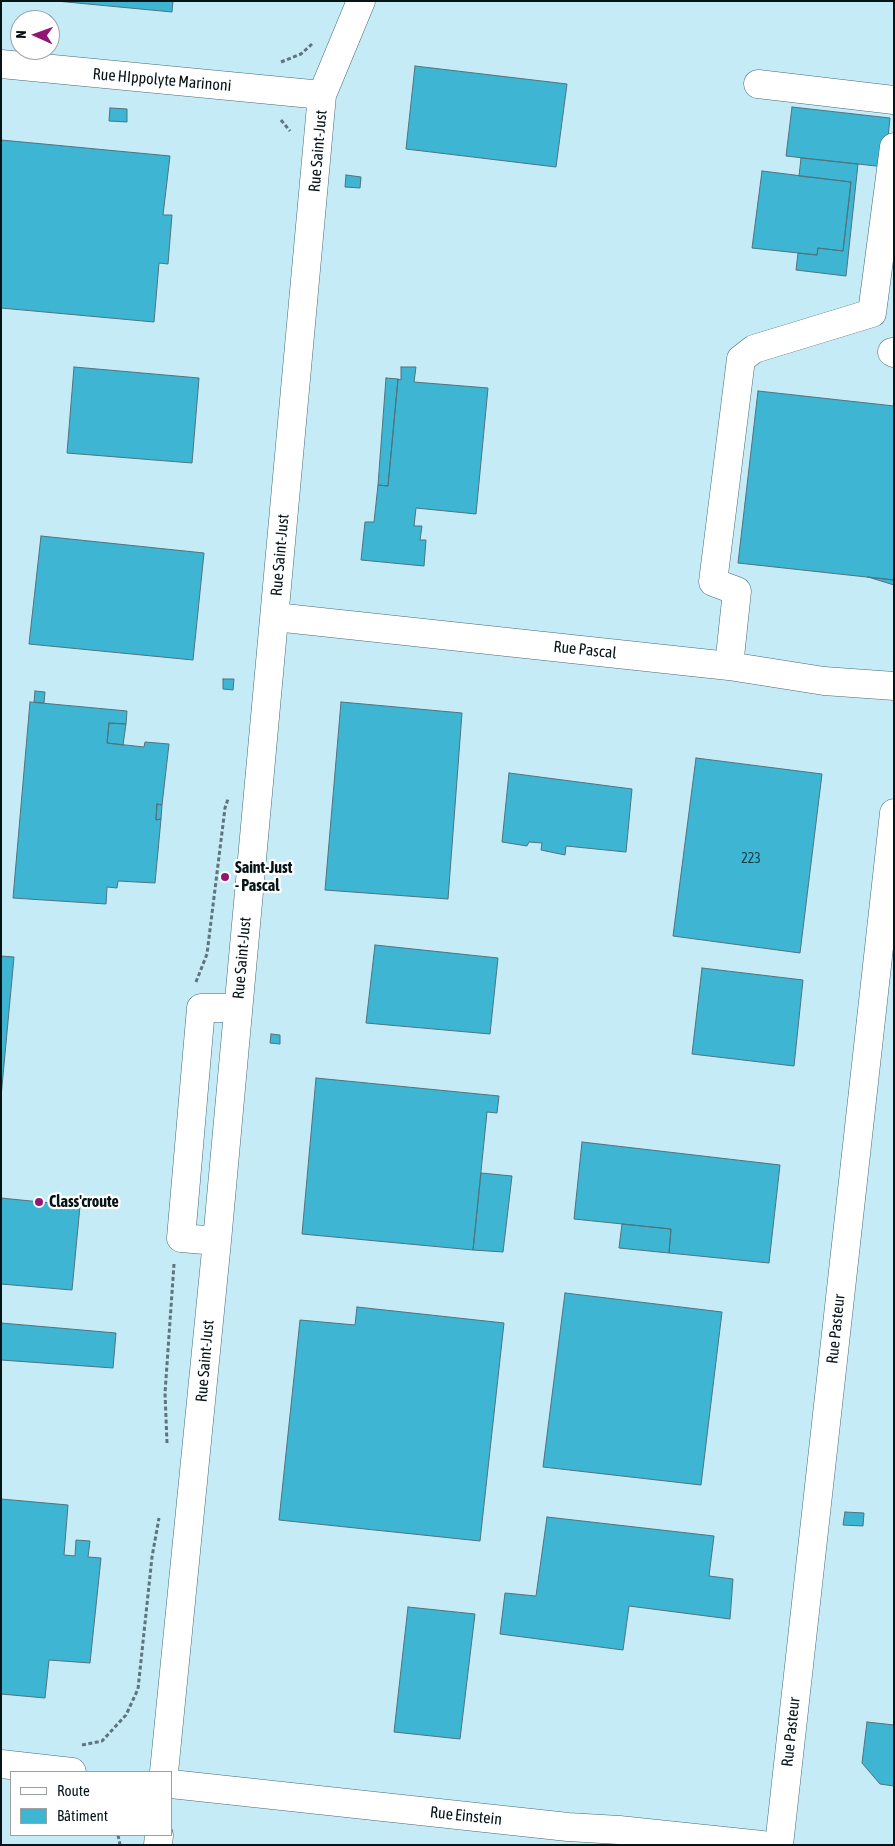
<!DOCTYPE html>
<meta charset="utf-8">
<style>
body{margin:0}
#map{position:relative;width:895px;height:1846px;overflow:hidden;background:#c5ebf7;font-family:"Asap Condensed",sans-serif}
canvas{display:block}
.frame{position:absolute;inset:0;border:2px solid #061418;pointer-events:none}
.legend{position:absolute;left:10px;top:1771px;width:162px;height:65px;box-sizing:border-box;background:#fff;border:1px solid #9ba1a3;margin:0;padding:6px 9px;list-style:none;font-size:15px;color:#061418}
.legend li{display:flex;align-items:center;gap:10px;height:25px}
.legend b{width:25px;border:1px solid #9ba1a3}
.north{position:absolute;left:10px;top:10px;width:50px;height:50px;box-sizing:border-box;background:#fff;border:1px solid #9ba1a3;border-radius:50%;rotate:272deg;font-size:14px;font-weight:700;line-height:20px;text-align:center;color:#061418}
.north::after{content:'';display:block;margin:auto;width:18px;height:22px;background:#921673;clip-path:polygon(50% 0,100% 100%,50% 72%,0 100%)}
</style>
<div id="map">
<canvas width="895" height="1846"></canvas>
<div class="frame"></div>
<ul class="legend">
<li><b style="height:6px;background:#fff"></b>Route</li>
<li><b style="height:14px;background:#3db5d3"></b>Bâtiment</li>
</ul>
<div class="north">N</div>
</div>
<script>
const g = document.querySelector('canvas').getContext('2d');
g.lineJoin = 'round';
function fillPath(path, color) {
  g.fillStyle = color;
  g.fill(path, 'evenodd');
}
function poly(rows) {
  const path = new Path2D();
  for (const r of rows) {
    path.moveTo(r[0], r[1]);
    for (let i = 2; i < r.length; i += 2) path.lineTo(r[i], r[i + 1]);
  }
  return path;
}
function trace(path, color, width, dash) {
  g.strokeStyle = color;
  g.lineWidth = width;
  g.lineCap = dash ? 'butt' : 'round';
  g.setLineDash(dash || []);
  g.stroke(path);
}
function drawText(font, color, halo, rows, align = 'center') {
  g.font = font + ' "Asap Condensed",sans-serif';
  g.lineWidth = 4.5;
  g.setLineDash([]);
  g.textBaseline = 'middle';
  g.strokeStyle = halo;
  g.fillStyle = color;
  for (const [text, x, y, turn = 0] of rows) {
    g.save();
    g.translate(x, y);
    g.rotate((+turn || 0) * Math.PI / 180);
    g.textAlign = isNaN(turn) ? turn : align;
    if (halo) g.strokeText(text, 0, 0);
    g.fillText(text, 0, 0);
    g.restore();
  }
}
const building = poly([
 [56,1,173,1,172,12,56,1],
 [415,66,567,84,556,167,406,149,415,66],
 [792,107,890,118,885,167,786,156,792,107],
 [110,108,127,109,127,122,109,121,110,108],
 [1,140,170,156,163,215,172,215,168,264,159,263,154,322,1,308,1,140],
 [801,158,858,164,846,276,796,270,798,253,817,255,818,248,843,251,851,182,799,176,801,158],
 [762,171,851,182,843,251,818,248,817,255,752,248,762,171],
 [346,175,361,177,360,188,345,187,346,175],
 [74,367,199,378,192,463,67,453,74,367],
 [401,367,416,367,414,382,488,388,476,514,416,508,414,526,422,526,420,540,426,540,424,566,361,560,365,522,374,522,378,485,388,486,398,379,401,380,401,367],
 [386,378,398,379,388,486,378,485,386,378],
 [758,391,894,406,894,580,738,563,758,391],
 [41,536,204,553,193,660,29,644,41,536],
 [868,577,894,580,894,585,868,577],
 [223,679,234,679,233,690,223,689,223,679],
 [35,691,45,692,44,703,34,702,35,691],
 [30,702,127,711,126,724,109,723,107,743,144,747,145,742,169,744,162,805,157,804,156,820,161,819,155,883,118,881,117,888,107,887,106,904,13,898,30,702],
 [341,702,462,713,448,899,325,890,341,702],
 [109,723,126,724,123,745,107,743,109,723],
 [696,758,822,774,800,953,673,936,696,758],
 [509,773,632,789,626,852,566,846,565,855,541,850,542,843,529,842,527,846,502,842,509,773],
 [157,804,162,805,161,819,156,820,157,804],
 [375,945,498,958,490,1034,366,1023,375,945],
 [1,956,14,957,1,1097,1,956],
 [702,968,803,980,794,1066,692,1054,702,968],
 [271,1034,280,1035,280,1044,270,1043,271,1034],
 [316,1078,499,1096,497,1113,487,1112,473,1250,302,1234,316,1078],
 [582,1142,780,1165,769,1263,669,1253,671,1229,574,1219,582,1142],
 [481,1173,512,1176,503,1252,473,1250,481,1173],
 [1,1198,80,1206,72,1290,1,1284,1,1198],
 [622,1224,671,1229,669,1253,619,1248,622,1224],
 [565,1293,722,1312,701,1485,543,1467,565,1293],
 [357,1307,504,1323,480,1541,279,1520,300,1320,355,1325,357,1307],
 [1,1323,116,1333,113,1368,1,1360,1,1323],
 [1,1499,68,1505,64,1555,75,1556,76,1540,90,1541,88,1557,101,1558,90,1663,49,1660,45,1698,1,1694,1,1499],
 [845,1512,864,1513,863,1526,843,1525,845,1512],
 [547,1517,714,1536,709,1576,733,1579,730,1619,629,1606,623,1650,500,1634,505,1593,536,1596,547,1517],
 [408,1607,475,1614,460,1739,394,1732,408,1607],
 [867,1722,894,1725,894,1786,880,1784,862,1763,867,1722]
]);
const path = poly([
 [281,62,301,54,312,44],
 [281,120,290,131],
 [196,982,207,954,225,808,228,799],
 [167,1443,165,1393,174,1264],
 [82,1745,102,1741,126,1715,138,1689,152,1557,159,1518],
 [118,1835,120,1845]
]);
const minor = poly([
 [1,64,322,95],
 [758,84,894,100],
 [892,352,894,353],
 [275,617,729,666,824,681,894,686],
 [729,666,737,591,713,582,741,359,754,349,872,313,894,147],
 [217,1241,181,1238,201,1008,237,1008],
 [1,1764,72,1772],
 [164,1772,217,1241,322,95,361,1],
 [171,1784,568,1827,619,1830,762,1845],
 [158,1845,159,1835],
 [779,1845,894,813]
]);
const markers = [
 [225,877,5,"#921673"],
 [39,1202,5,"#921673"]
];
const numberNames = [
 ["223",751,859]
];
const streetNames = [
 ["Rue HIppolyte Marinoni",162,80,5],
 ["Rue Saint-Just",318,151,-85],
 ["Rue Saint-Just",280,555,-85],
 ["Rue Pascal",585,650,6],
 ["Rue Saint-Just",242,958,-85],
 ["Rue Pasteur",836,1329,-84],
 ["Rue Saint-Just",205,1361,-85],
 ["Rue Pasteur",791,1732,-84],
 ["Rue Einstein",466,1816,6]
];
const poiNames = [
 ["Saint-Just",235,868],
 ["- Pascal",235,886],
 ["Class'croute",49,1202]
];
fillPath(building, '#3db5d3');
trace(building, '#50737d', 1);
trace(minor, '#476a74', 29);
trace(path, '#5d757d', 3, [4, 2.5]);
trace(minor, '#fff', 28);
for (const [x, y, r, color] of markers) {
  const dot = new Path2D();
  dot.arc(x, y, r, 0, 2 * Math.PI);
  g.fillStyle = color;
  g.fill(dot);
  trace(dot, '#fff', 2);
}
drawText('14px', '#143c47', null, numberNames);
drawText('16px', '#061418', '#fff', streetNames);
drawText('bold 16px', '#061418', '#fff', poiNames, 'left');
</script>
